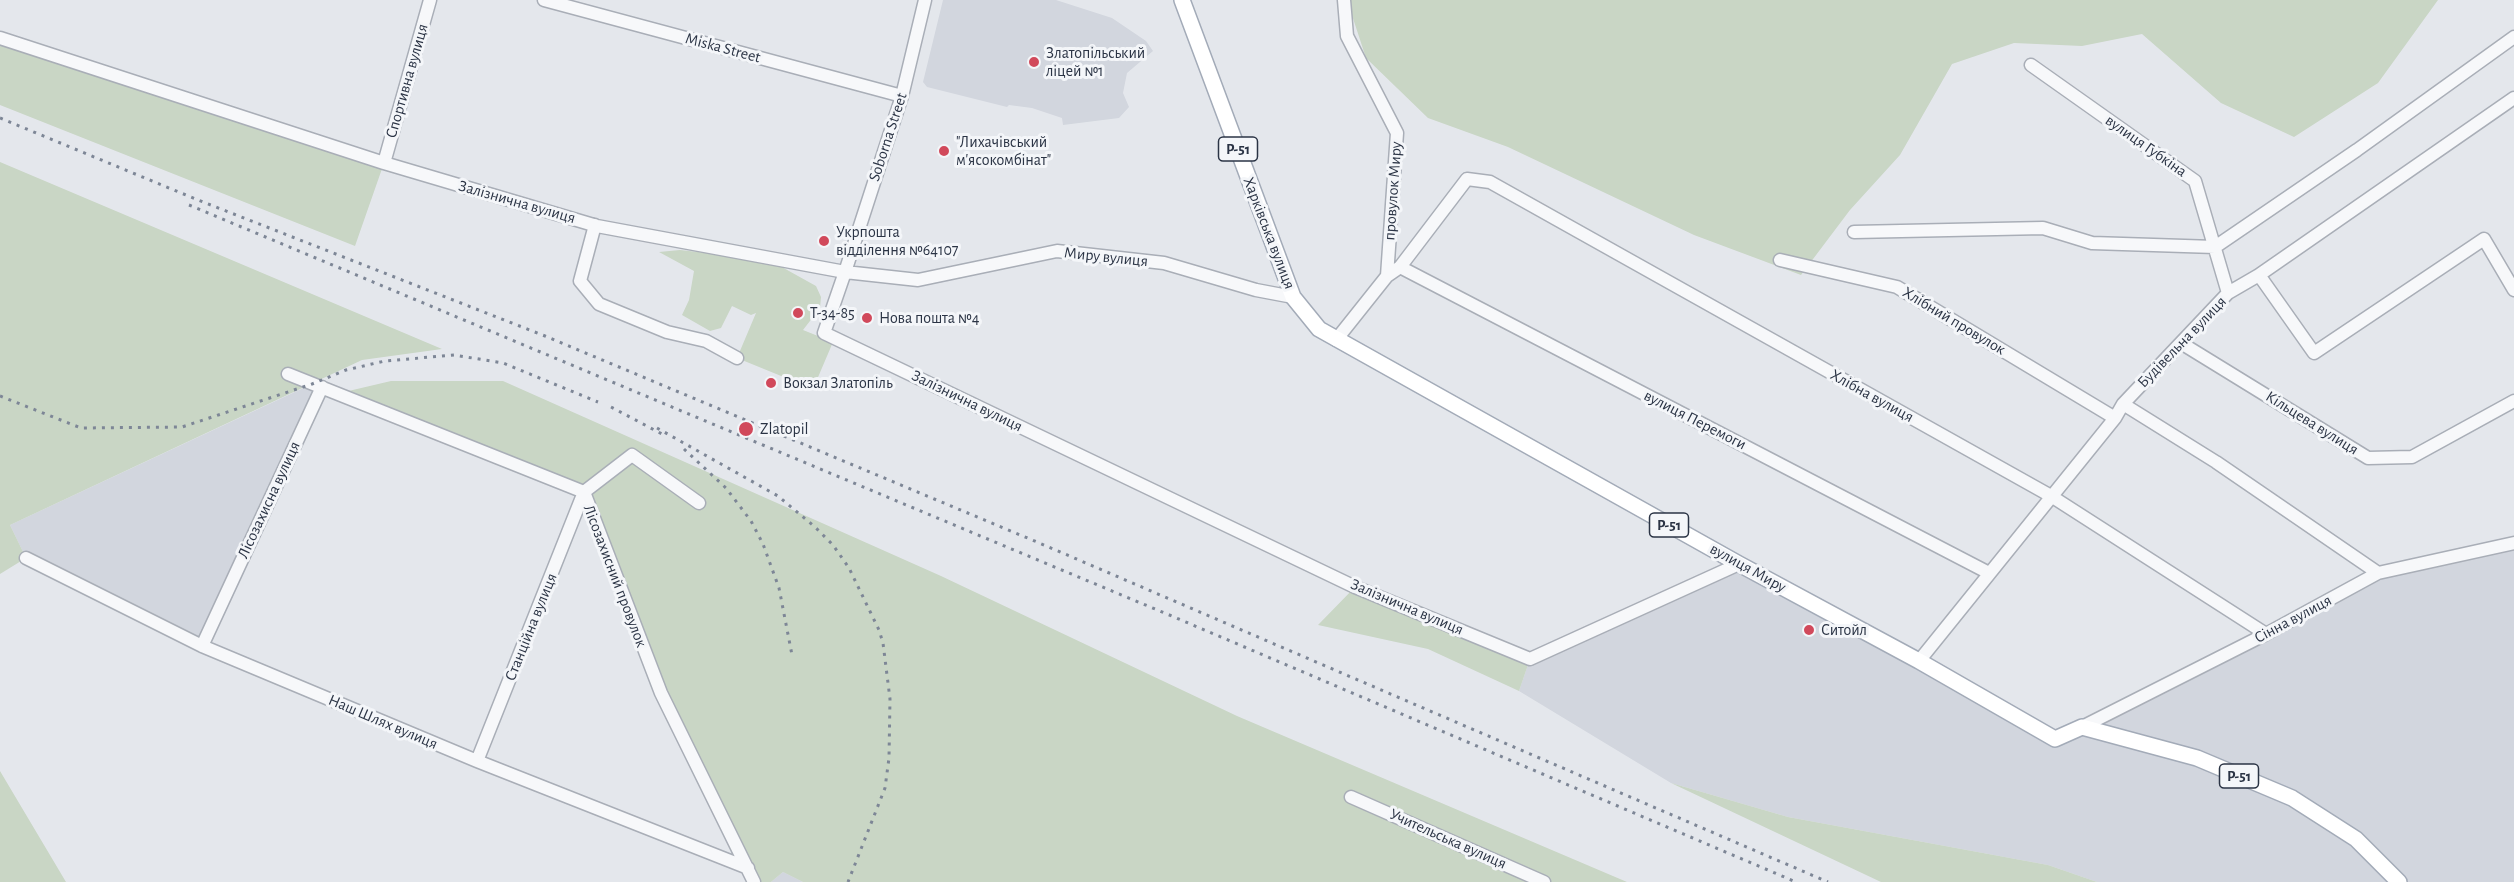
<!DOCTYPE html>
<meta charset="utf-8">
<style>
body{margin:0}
canvas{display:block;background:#e4e7ec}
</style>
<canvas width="2514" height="882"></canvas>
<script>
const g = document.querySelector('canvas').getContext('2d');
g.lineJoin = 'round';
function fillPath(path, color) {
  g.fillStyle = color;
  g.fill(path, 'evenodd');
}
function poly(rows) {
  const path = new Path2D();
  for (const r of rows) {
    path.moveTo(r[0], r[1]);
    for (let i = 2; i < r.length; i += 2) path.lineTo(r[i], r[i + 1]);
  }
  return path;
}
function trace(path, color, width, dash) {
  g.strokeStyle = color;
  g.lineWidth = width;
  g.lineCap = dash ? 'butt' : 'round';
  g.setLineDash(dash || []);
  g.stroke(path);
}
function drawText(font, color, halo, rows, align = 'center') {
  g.font = font + ' "Alegreya Sans",sans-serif';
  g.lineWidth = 6;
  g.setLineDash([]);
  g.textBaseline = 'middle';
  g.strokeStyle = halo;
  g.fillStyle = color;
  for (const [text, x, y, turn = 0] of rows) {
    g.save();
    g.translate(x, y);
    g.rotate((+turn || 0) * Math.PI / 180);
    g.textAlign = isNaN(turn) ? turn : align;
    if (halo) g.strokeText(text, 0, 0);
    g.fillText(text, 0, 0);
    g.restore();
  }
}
const built = poly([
 [943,0,1056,0,1112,18,1146,41,1153,51,1127,73,1123,93,1129,107,1119,118,1063,125,1062,118,1032,108,1009,105,1007,107,927,87,923,82],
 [312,384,322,387,202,646,26,558,10,525],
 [2514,543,2514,882,2097,882,2048,865,1788,817,1671,783,1519,691,1530,659,1739,564,2055,739,2378,573],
 [783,872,803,882,771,882]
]);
const green = poly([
 [1347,0,2438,0,2378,83,2294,137,2221,103,2142,34,2082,46,2014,43,1952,64,1900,155,1850,210,1801,275,1694,235,1508,147,1428,118,1366,58],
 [0,38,384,163,355,246,0,105],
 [0,162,442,349,362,360,10,525,26,558,0,574],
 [680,250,716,254,780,266,816,286,821,297,820,308,803,330,833,342,813,389,737,358,756,313,751,315,732,306,721,328,710,331,682,315,689,300,694,271,659,252],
 [391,381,503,381,941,576,1237,716,1627,882,803,882,783,872,771,882,754,882,661,693,584,492,340,393],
 [1355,587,1530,659,1519,691,1428,649,1318,625],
 [0,771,66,882,0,882],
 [1671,783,1788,817,2048,865,2097,882,1881,882]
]);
const minor = poly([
 [544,0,902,96],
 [925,0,902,96,845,272,918,280,1057,251,1164,263,1256,290,1293,297],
 [0,38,384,163,597,226,845,272,824,333,1355,587,1530,659,1739,564],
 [2031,65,2195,181,2228,293],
 [384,163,430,0],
 [595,225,580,281,599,304,667,332,706,341,737,358],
 [1854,232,2043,228,2092,243,2215,247,2357,150,2514,37],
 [1780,260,1897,287,2115,418],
 [1400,267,1989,573],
 [2259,275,2314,353,2484,239,2514,290],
 [1387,276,1400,267,1467,179,1490,182,2051,496,2266,634],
 [1336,340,1387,276,1397,133,1347,36,1344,0],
 [2181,343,2368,458,2412,457,2514,401],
 [288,374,584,492,661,693,754,882],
 [2123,404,2216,462,2378,573],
 [584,492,632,455,699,503],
 [26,558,202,646,477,761,748,868],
 [202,646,322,387],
 [1919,661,2115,418,2123,404,2228,293,2259,275,2514,98],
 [2082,727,2266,634,2378,573,2514,543],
 [477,761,584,492],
 [1351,797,1544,882]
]);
const major = poly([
 [1182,0,1293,297,1319,329,1739,564,1919,661,2055,739,2082,727,2197,758,2292,798,2356,839,2399,882]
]);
const rail = poly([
 [0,118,198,200,545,336,1037,542,1828,882],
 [189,205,1167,614,1796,882],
 [0,396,81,428,182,427,312,384,346,370,385,361,454,355,503,363,598,402],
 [611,407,662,434],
 [657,428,778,496,815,527,833,545,849,568,879,630,883,643,890,699,889,758,885,788,848,882],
 [684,449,726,488,751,521,763,544,779,588,792,655]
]);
const markers = [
 [1034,62,6,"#d1495b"],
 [944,151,6,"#d1495b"],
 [824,241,6,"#d1495b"],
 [798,313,6,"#d1495b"],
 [867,318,6,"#d1495b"],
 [771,383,6,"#d1495b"],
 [746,429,8,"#d1495b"],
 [1809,630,6,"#d1495b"]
];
const shields = [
 [1238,149,39],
 [1669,525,39],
 [2239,776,39]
];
const shieldNames = [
 ["Р-51",1238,149],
 ["Р-51",1669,525],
 ["Р-51",2239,776]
];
const streetNames = [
 ["Miska Street",723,48,15],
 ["Спортивна вулиця",407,81,-74],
 ["Soborna Street",888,137,-72],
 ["вулиця Губкіна",2146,146,35],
 ["провулок Миру",1393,191,-86],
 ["Залізнична вулиця",517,202,16],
 ["Харківська вулиця",1269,233,69],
 ["Миру вулиця",1106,257,6],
 ["Хлібний провулок",1954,321,31],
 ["Будівельна вулиця",2182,342,-46],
 ["Хлібна вулиця",1872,396,29],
 ["Залізнична вулиця",967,401,26],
 ["вулиця Перемоги",1695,420,27],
 ["Кільцева вулиця",2312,423,32],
 ["Лісозахисна вулиця",269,500,-65],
 ["вулиця Миру",1748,568,29],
 ["Лісозахисний провулок",615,576,69],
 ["Залізнична вулиця",1407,607,23],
 ["Сінна вулиця",2293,619,-28],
 ["Станційна вулиця",531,627,-68],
 ["Наш Шлях вулиця",383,722,23],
 ["Учительська вулиця",1448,839,24]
];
const poiNames = [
 ["Златопільський",1046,53],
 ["ліцей №1",1046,71],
 ["\"Лихачівський",956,142],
 ["м'ясокомбінат\"",956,160],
 ["Укрпошта",836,232],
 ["відділення №64107",836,250],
 ["Т-34-85",810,313],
 ["Нова пошта №4",879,318],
 ["Вокзал Златопіль",783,383],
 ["Zlatopil",760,429],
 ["Ситойл",1821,630]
];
fillPath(built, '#d2d6de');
fillPath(green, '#c9d6c5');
trace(minor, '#a9aeb7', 15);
trace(major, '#a3abb8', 18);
trace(minor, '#f7f8fa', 12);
trace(major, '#fff', 15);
trace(rail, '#7d8696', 3, [3, 6]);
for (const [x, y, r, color] of markers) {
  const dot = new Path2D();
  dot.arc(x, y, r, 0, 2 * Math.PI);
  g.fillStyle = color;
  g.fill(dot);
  trace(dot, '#f4f6f9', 2);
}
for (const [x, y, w] of shields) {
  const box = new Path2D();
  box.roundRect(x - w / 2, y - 12, w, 24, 4.5);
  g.fillStyle = '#f4f6f9';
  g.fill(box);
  trace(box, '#2b3445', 1.5);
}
drawText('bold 15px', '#2b3445', null, shieldNames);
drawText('16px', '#2b3445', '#f4f6f9', streetNames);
drawText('16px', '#2b3445', '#f4f6f9', poiNames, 'left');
</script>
